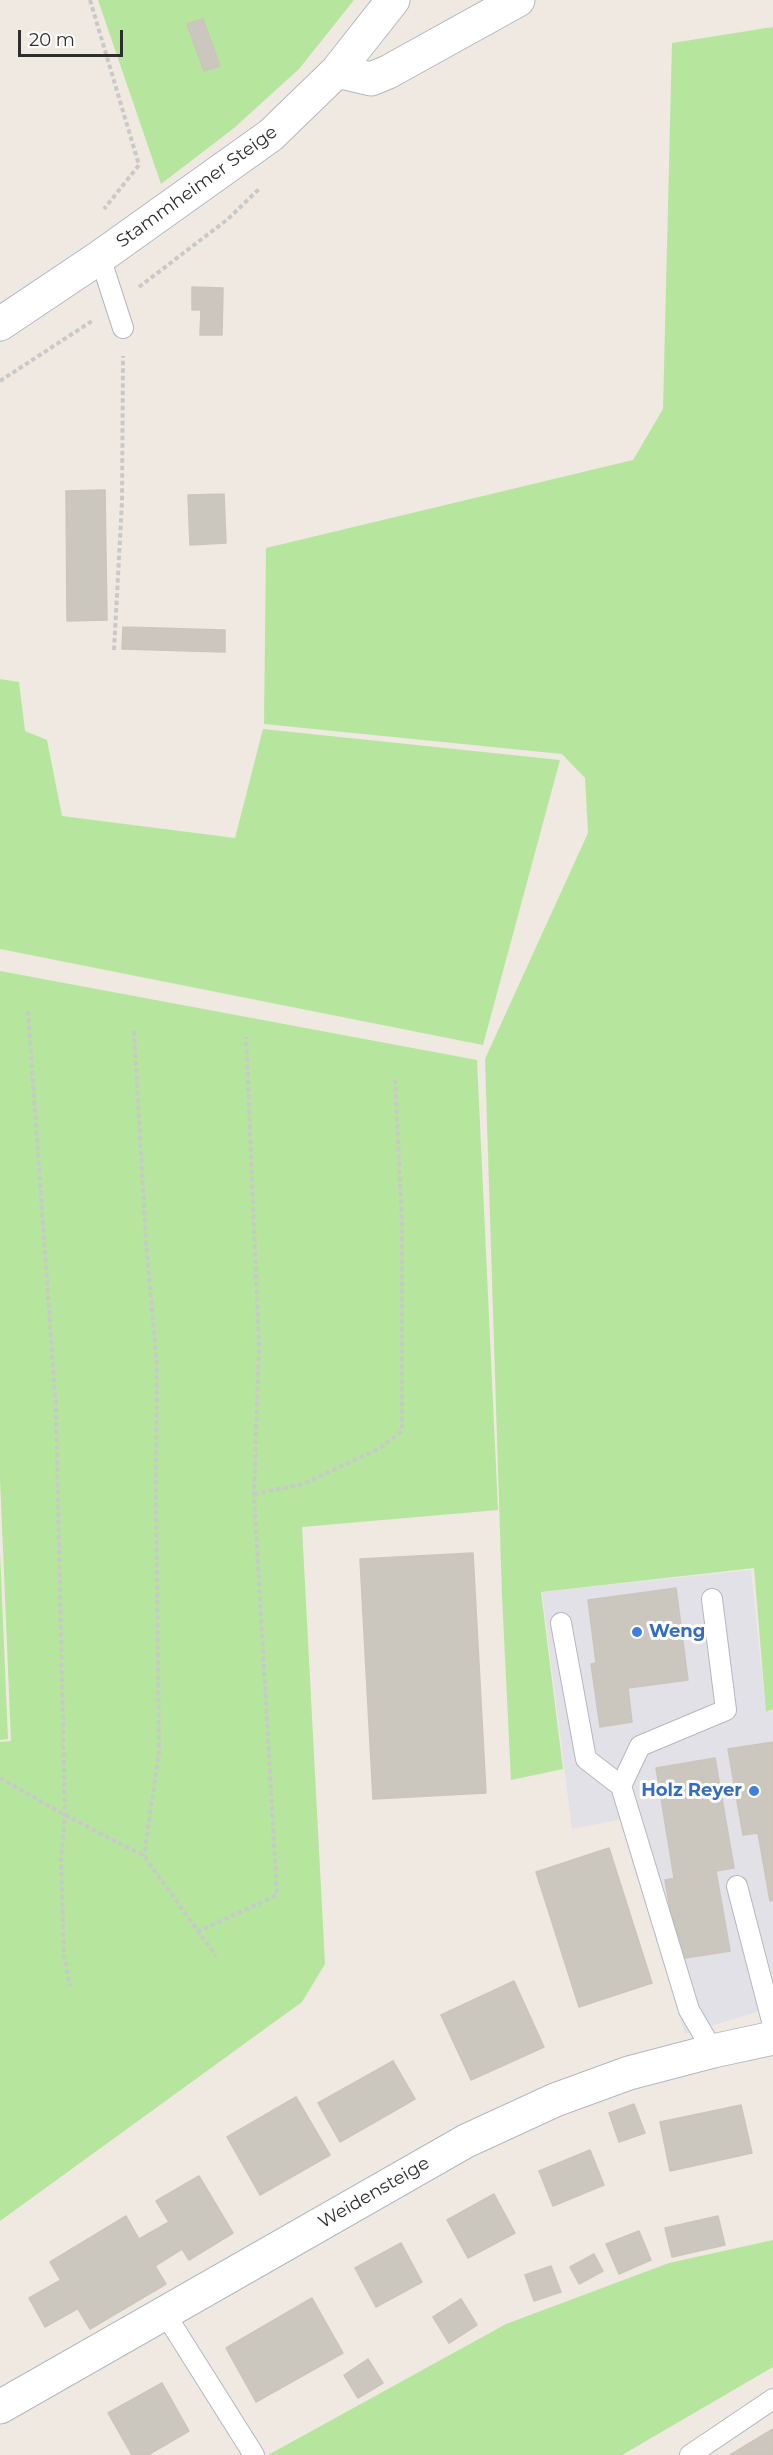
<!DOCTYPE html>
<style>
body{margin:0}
#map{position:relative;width:773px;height:2455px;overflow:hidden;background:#efe9e1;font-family:Montserrat,sans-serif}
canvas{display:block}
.scale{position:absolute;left:18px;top:30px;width:105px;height:27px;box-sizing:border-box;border:3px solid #2e2e2e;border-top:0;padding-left:8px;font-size:18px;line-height:21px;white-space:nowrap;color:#2e2e2e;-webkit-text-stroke:4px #fff;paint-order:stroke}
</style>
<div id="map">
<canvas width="773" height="2455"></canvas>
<div class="scale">20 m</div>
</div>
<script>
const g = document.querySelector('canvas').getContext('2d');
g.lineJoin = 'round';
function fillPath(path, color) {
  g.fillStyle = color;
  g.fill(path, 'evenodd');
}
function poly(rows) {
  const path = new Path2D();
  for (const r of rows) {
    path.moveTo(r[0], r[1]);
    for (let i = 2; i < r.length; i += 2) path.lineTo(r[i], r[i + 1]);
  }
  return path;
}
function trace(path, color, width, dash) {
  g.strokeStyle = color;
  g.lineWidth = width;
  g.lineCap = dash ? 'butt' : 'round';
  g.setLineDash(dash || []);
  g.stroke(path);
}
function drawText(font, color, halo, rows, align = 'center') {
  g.font = font + ' Montserrat,sans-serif';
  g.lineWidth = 6;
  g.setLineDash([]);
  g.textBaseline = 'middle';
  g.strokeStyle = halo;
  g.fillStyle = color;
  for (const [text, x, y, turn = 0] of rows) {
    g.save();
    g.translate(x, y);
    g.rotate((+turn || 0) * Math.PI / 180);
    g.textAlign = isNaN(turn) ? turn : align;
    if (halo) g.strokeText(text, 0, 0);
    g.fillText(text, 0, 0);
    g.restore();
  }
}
const industrial = poly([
 [751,1570,766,1713,773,1710,773,2007,685,2034,622,1819,572,1829,542,1592]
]);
const green = poly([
 [98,0,354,0,299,69,234,128,161,184],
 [773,27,773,1709,766,1712,754,1568,541,1592,563,1769,511,1780,502,1596,485,1059,588,833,585,778,562,754,264,724,266,548,633,460,663,409,672,43],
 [0,679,19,682,25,731,47,740,62,816,235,838,263,729,560,760,483,1045,0,949],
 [0,971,477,1060,498,1510,302,1527,325,1964,302,2002,0,2221,0,1742,11,1741,0,1478],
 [0,1551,8,1739,0,1740],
 [773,2240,773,2367,622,2455,268,2455,506,2324,669,2263]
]);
const building = poly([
 [203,19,220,66,204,71,187,24,203,19],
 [192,287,223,288,222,335,200,335,201,310,192,310,192,287],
 [105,490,107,620,67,621,66,491,105,490],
 [224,494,226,543,190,545,188,495,224,494],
 [123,627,225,630,225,652,122,649,123,627],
 [473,1553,486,1793,373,1799,360,1559,473,1553],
 [676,1588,688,1680,628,1688,632,1722,600,1727,591,1664,596,1663,588,1600,676,1588],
 [773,1742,773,1900,770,1901,758,1833,743,1835,728,1749,773,1742],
 [715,1758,734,1868,674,1878,656,1768,715,1758],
 [609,1848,652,1983,579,2007,536,1872,609,1848],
 [716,1871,730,1951,679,1959,665,1880,716,1871],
 [514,1981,544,2047,471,2080,441,2015,514,1981],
 [393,2061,415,2099,340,2142,318,2103,393,2061],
 [296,2097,330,2155,260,2195,227,2137,296,2097],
 [634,2104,645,2133,619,2142,609,2113,634,2104],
 [741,2105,752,2153,670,2171,660,2122,741,2105],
 [590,2150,604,2185,553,2206,539,2171,590,2150],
 [199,2176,233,2233,189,2260,182,2249,155,2266,166,2284,90,2329,50,2262,126,2216,139,2239,169,2222,156,2201,199,2176],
 [494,2194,515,2233,468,2258,447,2220,494,2194],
 [718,2216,725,2245,672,2257,665,2228,718,2216],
 [639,2231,651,2260,619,2274,606,2244,639,2231],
 [401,2243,422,2282,376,2307,355,2268,401,2243],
 [594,2254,603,2271,579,2284,570,2267,594,2254],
 [551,2266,561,2292,534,2301,525,2275,551,2266],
 [61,2280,77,2309,45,2327,29,2298,61,2280],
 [312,2298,343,2353,256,2402,226,2348,312,2298],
 [461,2299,477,2325,449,2343,433,2317,461,2299],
 [368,2359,383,2383,358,2398,344,2375,368,2359],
 [162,2383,189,2431,148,2455,132,2455,108,2413,162,2383],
 [773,2429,773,2455,730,2455,773,2429]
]);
const path = poly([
 [90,0,139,165,104,209],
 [139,287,228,219,259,189],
 [0,381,92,321],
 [114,650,122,502,123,356],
 [28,1011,56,1410,65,1815,61,1860,64,1955,70,1986],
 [134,1031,146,1242,157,1366,156,1494,159,1752,144,1856],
 [254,1494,303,1484,380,1448,402,1431,402,1224,395,1078],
 [0,1778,65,1815,144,1856,216,1956],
 [197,1932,277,1895,254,1494,259,1346,246,1037]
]);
const lane = poly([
 [100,257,123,328],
 [712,1599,726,1710,640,1746,621,1786,689,2010,713,2051],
 [561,1623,586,1759,621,1786],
 [737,1886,773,2025],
 [164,2312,254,2455],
 [690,2455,773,2399]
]);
const street = poly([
 [337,71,371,79,388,72,518,0],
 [0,324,100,257,271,135,337,71,393,0],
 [0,2407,466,2141,555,2100,629,2073,713,2051,773,2038]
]);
const markers = [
 [637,1632,6,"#3f7fe0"],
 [754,1791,6,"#3f7fe0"]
];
const streetNames = [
 ["Stammheimer Steige",197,187,-36],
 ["Weidensteige",374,2193,-30]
];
const shopNames = [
 ["Weng",649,1632],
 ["Holz Reyer",742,1791,"right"]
];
fillPath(industrial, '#e3e1e8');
fillPath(green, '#b6e59e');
fillPath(building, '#cbc7bf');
trace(building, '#cbc5ba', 1.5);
trace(lane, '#b4b7c1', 22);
trace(street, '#b4b7c1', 35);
trace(path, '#c9c9c9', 4, [4.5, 3]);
trace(lane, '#fff', 20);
trace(street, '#fff', 33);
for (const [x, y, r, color] of markers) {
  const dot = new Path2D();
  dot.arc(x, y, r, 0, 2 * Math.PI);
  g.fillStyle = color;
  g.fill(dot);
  trace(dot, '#fff', 2);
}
drawText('18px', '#2e2e2e', '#fff', streetNames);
drawText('bold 18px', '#366cbe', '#fff', shopNames, 'left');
</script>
